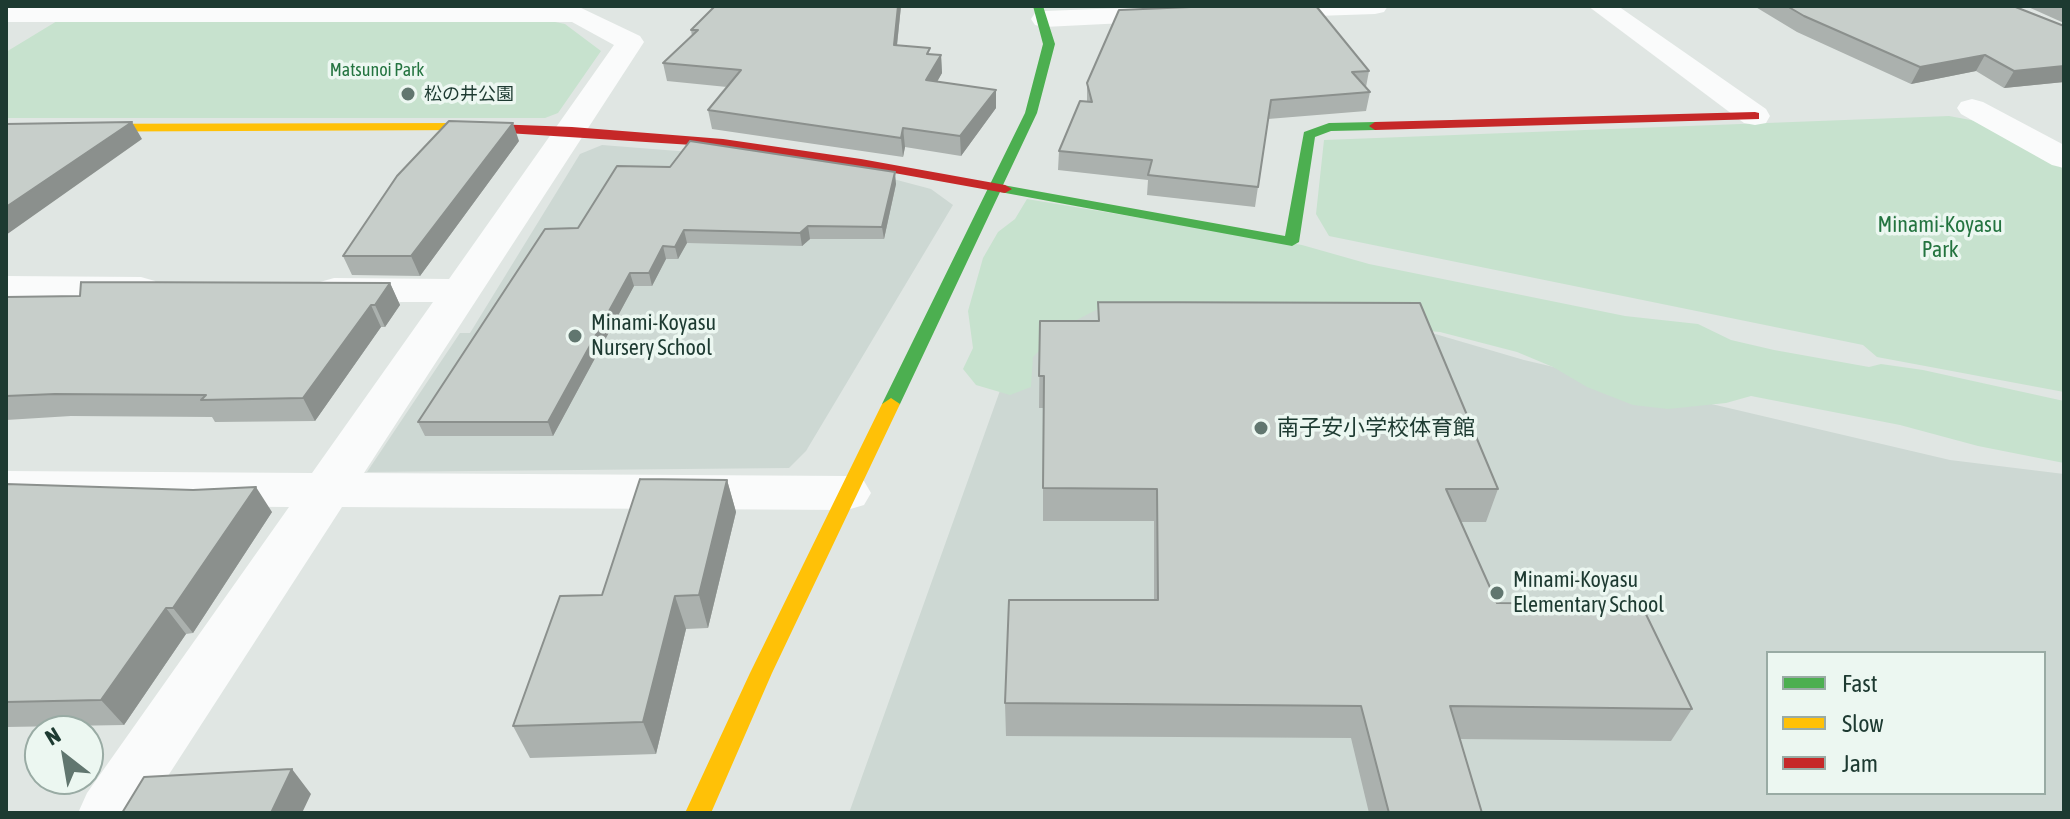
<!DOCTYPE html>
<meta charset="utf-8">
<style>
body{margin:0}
#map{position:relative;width:2070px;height:819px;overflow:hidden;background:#e0e6e3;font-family:"Asap Condensed",sans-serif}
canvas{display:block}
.frame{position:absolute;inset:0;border:8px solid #1d3a31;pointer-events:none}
.legend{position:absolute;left:1766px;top:651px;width:280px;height:144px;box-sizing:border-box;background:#ecf7f1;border:2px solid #99aba4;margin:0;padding:10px 14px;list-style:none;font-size:24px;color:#1d3a31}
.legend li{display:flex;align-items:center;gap:16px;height:40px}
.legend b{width:40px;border:2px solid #99aba4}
.north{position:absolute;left:24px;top:715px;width:80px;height:80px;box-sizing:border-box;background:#ecf7f1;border:2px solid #99aba4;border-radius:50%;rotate:329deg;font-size:22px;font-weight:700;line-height:32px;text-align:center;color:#1d3a31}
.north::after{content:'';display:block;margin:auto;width:28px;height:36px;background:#61766f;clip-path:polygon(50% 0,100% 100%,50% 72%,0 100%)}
</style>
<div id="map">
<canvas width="2070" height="819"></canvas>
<div class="frame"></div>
<ul class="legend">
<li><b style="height:10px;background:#4caf50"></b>Fast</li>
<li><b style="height:10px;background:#ffc107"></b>Slow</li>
<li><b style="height:10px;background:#c62828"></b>Jam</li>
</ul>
<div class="north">N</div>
</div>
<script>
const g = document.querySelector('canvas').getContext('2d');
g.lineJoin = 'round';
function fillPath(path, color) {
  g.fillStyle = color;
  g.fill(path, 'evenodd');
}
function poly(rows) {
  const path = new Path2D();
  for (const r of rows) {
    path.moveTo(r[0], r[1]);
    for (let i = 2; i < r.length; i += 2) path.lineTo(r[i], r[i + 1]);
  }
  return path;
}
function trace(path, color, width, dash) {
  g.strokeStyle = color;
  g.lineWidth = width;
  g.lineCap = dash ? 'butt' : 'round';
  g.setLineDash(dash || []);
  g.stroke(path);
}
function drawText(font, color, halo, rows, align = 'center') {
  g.font = font + ' "Asap Condensed","Noto Sans JP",sans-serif';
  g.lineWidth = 7;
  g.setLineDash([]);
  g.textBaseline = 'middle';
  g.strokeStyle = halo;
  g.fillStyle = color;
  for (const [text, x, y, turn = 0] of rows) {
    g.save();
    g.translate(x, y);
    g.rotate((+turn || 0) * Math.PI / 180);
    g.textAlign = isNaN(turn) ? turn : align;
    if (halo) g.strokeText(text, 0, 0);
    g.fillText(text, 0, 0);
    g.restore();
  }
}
const built = poly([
 [602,145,741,156,897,180,931,189,953,205,806,451,789,468,367,472,460,333,470,333,580,154],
 [1079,294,1326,302,1524,360,1950,460,2064,474,2064,813,849,813,1007,371],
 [1768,653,2044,653,2044,793,1768,793]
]);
const green = poly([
 [62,18,555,22,565,24,601,51,558,113,545,118,6,118,6,52],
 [1949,116,1981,122,2064,169,2064,392,1877,357,1863,345,1329,236,1316,214,1324,140],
 [1027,199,1302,245,1369,264,1625,316,1698,324,1731,340,1774,350,1869,367,1881,364,1923,370,2064,401,2064,463,1978,446,1900,425,1751,396,1726,403,1668,409,1633,405,1587,387,1553,367,1517,352,1440,332,1134,307,1096,310,1063,327,1033,357,1031,387,1010,395,976,385,963,369,973,348,968,311,983,258,998,232,1015,219]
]);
const street = poly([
 [6,6,577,6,640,36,644,42,364,473,847,476,864,481,871,493,864,505,847,510,342,507,144,813,78,813,87,793,289,507,6,505,6,471,312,473,433,302,334,302,320,298,315,290,320,282,334,278,449,279,614,45,572,22,6,22,6,6],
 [1177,6,1186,8,1190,14,1186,20,1044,27,1035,25,1031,19,1035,13,1044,11,1177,6],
 [1247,6,1388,6,1384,12,1375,14,1257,18,1248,16,1244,10,1247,6],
 [1588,6,1618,6,1766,109,1770,116,1766,123,1755,125,1744,123,1588,6],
 [1972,99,1983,102,2064,145,2064,168,2052,165,1961,114,1957,108,1961,102,1972,99],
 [6,276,141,277,155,281,160,289,155,297,141,301,6,300,6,276]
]);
const fast = poly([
 [1033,6,1043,6,1055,44,1037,113,1003,185,1285,236,1304,132,1329,123,1375,122,1381,126,1375,130,1331,131,1315,137,1299,242,1292,246,1000,192,900,404,891,410,885,408,882,404,1025,113,1043,44,1033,6]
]);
const slow = poly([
 [466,123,471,124,471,130,6,132,6,124,466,123],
 [891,398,900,404,772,673,711,813,685,813,750,673,882,404,891,398]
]);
const jam = poly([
 [1755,112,1759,113,1759,119,1375,130,1369,126,1375,122,1755,112],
 [466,123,572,127,723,139,861,159,1005,185,1012,189,1005,193,861,167,723,147,461,130,461,124,466,123]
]);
const wall = poly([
 [715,6,901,6,897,46,931,54,941,55,942,73,937,82,996,108,961,156,905,147,903,157,712,129,708,110,727,87,667,81,663,63,692,36,691,30],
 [1754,6,2013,6,2064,26,2064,82,2004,88,1976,71,1911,84,1797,32],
 [2026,6,2064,6,2064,23],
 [1369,71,1366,87,1370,92,1366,111,1268,119,1255,207,1147,195,1148,180,1058,170,1059,151,1087,102,1087,83],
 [519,141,420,276,352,275,343,256],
 [896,184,884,239,810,239,802,246,687,243,678,259,666,259,652,286,634,286,553,436,425,436,418,422,578,228],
 [390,283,400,305,385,327,381,327,315,421,215,422,212,417,71,416,6,420,6,297,80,296],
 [1098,302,1498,489,1486,522,1461,522,1497,603,1692,709,1671,741,1460,739,1482,813,1369,813,1351,738,1006,736,1005,703,1154,600,1154,521,1043,521,1043,408,1039,408,1040,321,1098,321],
 [727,480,736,512,708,628,686,629,656,754,530,758,513,726,602,595],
 [6,484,272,512,193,633,186,634,124,725,6,727]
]);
const shadedWall = poly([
 [898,6,901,6,895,63,894,45],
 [941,55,942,73,927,99,926,80],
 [1985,55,1976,71,1911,84,1920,67],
 [2064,66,2064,82,2004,88,2014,71],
 [996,90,996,108,961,156,960,136],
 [132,122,142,139,6,235,6,207],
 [513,123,519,141,420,276,411,256],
 [903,128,905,147,903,157,901,138],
 [895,172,896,184,884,239,882,227],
 [808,226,810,239,802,246,800,233],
 [684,230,687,243,678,259,675,247],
 [663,246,666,259,652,286,649,273],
 [630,273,634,286,553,436,548,422],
 [390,283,400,305,385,327,375,305],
 [371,305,381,327,315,421,303,398],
 [727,480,736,512,708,628,699,595],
 [256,487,272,512,193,633,173,608],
 [675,596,686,629,656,754,643,722],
 [166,608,186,634,124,725,101,700],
 [292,769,311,794,302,813,271,813]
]);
const building = poly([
 [715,6,898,6,894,45,930,48,927,54,941,55,926,80,996,90,960,136,903,128,901,138,708,110,741,70,663,63,698,30,691,30,715,6],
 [1215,6,1316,6,1369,71,1352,72,1370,92,1271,100,1258,187,1148,175,1152,160,1059,151,1080,101,1092,102,1087,83,1119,10,1215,6],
 [1787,6,2013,6,2064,26,2064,66,2014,71,1985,55,1920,67,1804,16,1787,6],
 [449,121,513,123,411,256,343,256,397,176,449,121],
 [132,122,6,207,6,124,132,122],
 [690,141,895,172,882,227,808,226,800,233,684,230,675,247,663,246,649,273,630,273,548,422,418,422,545,229,578,228,617,166,670,167,690,141],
 [81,282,390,283,375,305,371,305,303,398,201,400,206,395,55,394,6,396,6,297,80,296,81,282],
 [1098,302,1420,303,1498,489,1446,489,1497,603,1641,604,1692,709,1450,706,1482,813,1389,813,1361,706,1005,703,1009,600,1158,600,1157,489,1043,488,1044,376,1039,376,1040,321,1099,321,1098,302],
 [640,479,727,480,699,595,675,596,643,722,513,726,560,596,602,595,640,479],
 [6,484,193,490,256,487,173,608,166,608,101,700,6,702,6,484],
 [292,769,271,813,122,813,144,777,292,769]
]);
const markers = [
 [408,94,8,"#61766f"],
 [575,336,8,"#61766f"],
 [1261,428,8,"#61766f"],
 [1497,593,8,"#61766f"]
];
const farParknames = [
 ["Matsunoi Park",377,70]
];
const farPoinames = [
 ["松の井公園",424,94]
];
const parkNames = [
 ["Minami-Koyasu",1940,225],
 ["Park",1940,250]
];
const poiNames = [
 ["Minami-Koyasu",591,323],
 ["Nursery School",591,348],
 ["南子安小学校体育館",1277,428],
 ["Minami-Koyasu",1513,580],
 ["Elementary School",1513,605]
];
fillPath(built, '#cdd8d3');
fillPath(green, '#c7e2ce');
fillPath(street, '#fafbfb');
fillPath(fast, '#4caf50');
fillPath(slow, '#ffc107');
fillPath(jam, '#c62828');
fillPath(wall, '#abb1ae');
fillPath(shadedWall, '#8b908d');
fillPath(building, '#c7ceca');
trace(building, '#8b908d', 2);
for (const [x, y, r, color] of markers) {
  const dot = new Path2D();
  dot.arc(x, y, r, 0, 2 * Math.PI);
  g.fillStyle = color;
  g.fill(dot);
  trace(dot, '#ecf7f1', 3);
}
drawText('18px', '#247440', '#ecf7f1', farParknames);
drawText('18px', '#1d3a31', '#ecf7f1', farPoinames, 'left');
drawText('22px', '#247440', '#ecf7f1', parkNames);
drawText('22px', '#1d3a31', '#ecf7f1', poiNames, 'left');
</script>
